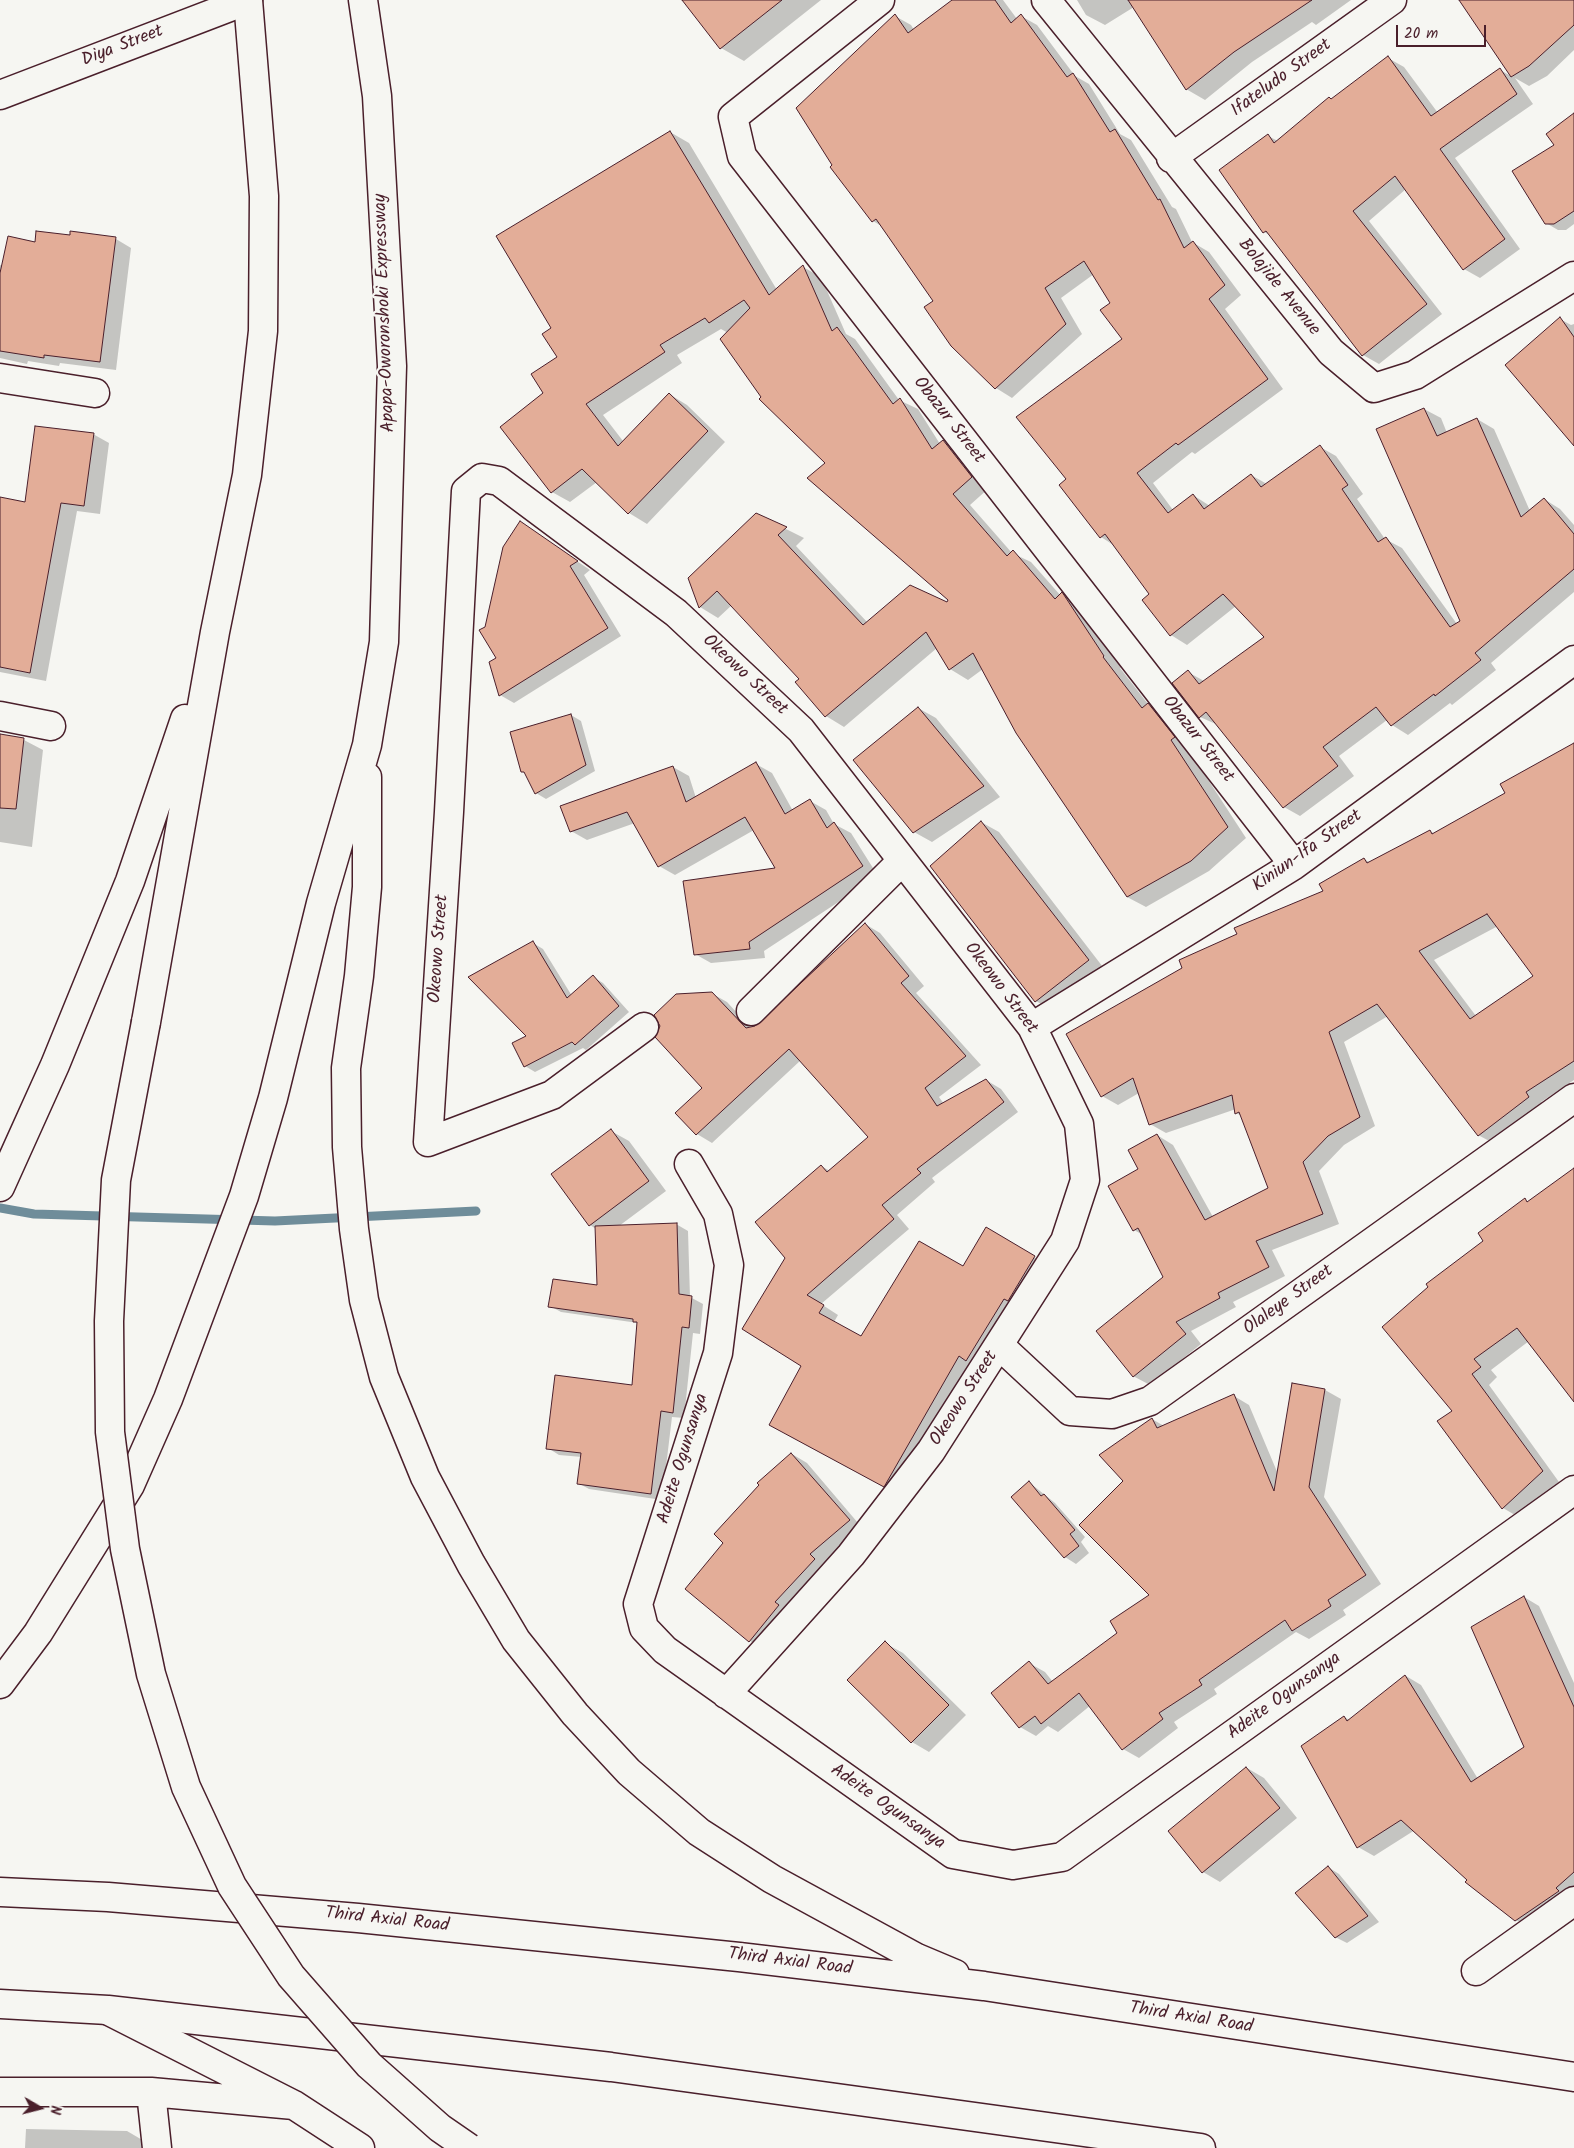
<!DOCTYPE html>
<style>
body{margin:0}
#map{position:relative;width:1574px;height:2148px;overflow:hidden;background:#f6f6f2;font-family:Kalam,sans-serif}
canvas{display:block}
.north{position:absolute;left:15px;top:2083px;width:50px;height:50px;-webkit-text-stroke:4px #f6f6f2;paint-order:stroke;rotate:98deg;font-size:14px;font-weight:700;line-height:20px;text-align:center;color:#4a1f2b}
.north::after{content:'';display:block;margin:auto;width:18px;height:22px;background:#4a1f2b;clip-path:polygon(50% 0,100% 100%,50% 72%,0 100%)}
.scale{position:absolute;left:1396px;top:25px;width:90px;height:22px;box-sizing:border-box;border:2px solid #4a1f2b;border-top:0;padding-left:6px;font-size:15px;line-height:18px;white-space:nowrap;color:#4a1f2b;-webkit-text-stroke:4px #f6f6f2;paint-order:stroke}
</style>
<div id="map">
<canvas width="1574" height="2148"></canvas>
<div class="north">N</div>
<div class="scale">20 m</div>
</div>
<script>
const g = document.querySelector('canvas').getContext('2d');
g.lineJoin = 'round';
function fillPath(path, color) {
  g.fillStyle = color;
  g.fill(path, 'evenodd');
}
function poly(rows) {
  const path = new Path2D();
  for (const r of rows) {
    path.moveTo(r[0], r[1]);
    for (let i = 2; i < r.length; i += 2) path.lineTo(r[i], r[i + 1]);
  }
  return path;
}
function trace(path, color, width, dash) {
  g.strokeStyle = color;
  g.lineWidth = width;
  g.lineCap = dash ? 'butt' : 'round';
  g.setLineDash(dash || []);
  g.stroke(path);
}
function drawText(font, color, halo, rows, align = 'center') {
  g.font = font + ' Kalam,sans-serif';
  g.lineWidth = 4.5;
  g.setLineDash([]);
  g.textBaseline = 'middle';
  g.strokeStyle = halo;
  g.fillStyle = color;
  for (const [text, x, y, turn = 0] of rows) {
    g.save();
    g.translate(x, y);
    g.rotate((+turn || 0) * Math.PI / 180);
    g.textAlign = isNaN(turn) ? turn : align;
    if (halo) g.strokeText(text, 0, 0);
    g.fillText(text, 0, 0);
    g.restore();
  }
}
const shadow = poly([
 [683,0,821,0,744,61,721,48],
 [954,0,1003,0,1017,19,1021,16,1037,25,1075,76,1089,84,1120,134,1131,140,1172,207,1176,209,1192,242,1209,252,1241,295,1225,309,1283,389,1195,454,1192,452,1153,483,1173,510,1193,495,1210,506,1251,475,1267,484,1320,447,1336,456,1363,494,1357,499,1385,539,1402,548,1457,624,1461,622,1424,409,1441,418,1447,433,1477,419,1494,429,1530,511,1544,499,1560,509,1574,525,1574,592,1491,663,1496,670,1452,705,1450,703,1408,735,1392,725,1387,720,1339,756,1354,776,1300,816,1284,807,1218,725,1200,717,1188,672,1204,681,1266,637,1236,606,1187,645,1171,635,1150,594,1115,546,1101,537,1068,479,1124,339,1112,303,1094,274,1061,298,1082,334,1012,398,996,388,883,227,873,221,831,167,895,16,911,25,914,30],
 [1077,0,1351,0,1316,25,1312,22,1252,62,1205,100,1186,89,1134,7,1105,25,1086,15],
 [1460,0,1574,0,1574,50,1547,76,1529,86,1515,78,1533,104,1455,158,1520,249,1480,278,1464,269,1406,189,1369,221,1442,314,1379,364,1363,355,1272,236,1264,232,1268,136,1278,141,1388,58,1404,67,1438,113,1500,70,1513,77],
 [1574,114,1574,224,1566,230,1558,230,1546,223,1556,145],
 [670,132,689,143,777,290,803,267,821,277,846,334,855,339,899,400,918,409,940,444,943,441,961,452,989,488,970,505,1012,553,1031,562,1061,596,1062,594,1080,604,1122,667,1120,668,1148,704,1166,715,1246,838,1209,871,1146,907,1127,897,983,669,968,680,950,669,937,648,844,727,826,716,797,682,801,679,732,605,718,618,700,607,690,579,756,514,804,538,796,546,868,623,947,604,950,600,827,463,763,397,728,333,721,329,677,355,682,363,603,415,623,441,669,394,687,405,725,442,647,524,629,513,597,482,570,502,552,492,545,393,559,357,553,329],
 [71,233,116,239,131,248,116,370,60,363,59,366,28,361,27,364,0,358,0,265,3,266,36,244,71,236],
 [1560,319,1571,325,1574,324,1574,444],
 [93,434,109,443,100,514,77,511,46,681,0,672,0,515,26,503],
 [521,523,590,570,584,575,621,636,514,703,500,695,498,658],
 [918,708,936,718,1000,797,932,842,914,832],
 [571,715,581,721,595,771,546,799,536,793,526,774,522,771],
 [0,736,24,740,43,750,32,847,0,842],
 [1574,744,1574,1080,1541,1102,1544,1107,1495,1144,1478,1135,1388,1016,1344,1042,1375,1126,1344,1145,1319,1171,1339,1224,1272,1250,1285,1276,1233,1302,1236,1307,1191,1331,1201,1344,1150,1385,1133,1376,1165,1278,1143,1235,1134,1230,1140,1169,1157,1135,1173,1145,1213,1217,1270,1189,1242,1116,1236,1113,1236,1109,1166,1133,1150,1124,1139,1093,1118,1105,1102,1096,1183,969,1238,934,1325,891,1364,859,1371,863,1430,831,1435,834,1506,794],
 [1498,926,1535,977,1476,1016,1434,960],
 [756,764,772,773,793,811,810,801,826,810,834,824,851,833,878,876,764,951,765,958,711,963,695,954,778,869,754,830,675,875,659,866,635,823,587,840,571,831,673,767,689,776,696,798],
 [981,822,999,832,1106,971,1053,1011,1036,1001],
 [865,924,880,933,924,986,916,993,981,1065,939,1097,944,1104,986,1080,1001,1089,1018,1112,932,1178,935,1182,897,1215,909,1229,821,1304,838,1315,834,1322,861,1338,963,1268,987,1229,1049,1266,899,1495,786,1434,803,1366,787,1258,821,1166,830,1171,870,1137,801,1060,712,1143,697,1134,677,1113,704,1088,711,993,727,1002,751,1028,756,1027],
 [533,943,543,949,572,996,593,977,603,983,629,1012,586,1050,583,1048,535,1072,525,1066],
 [611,1131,629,1141,666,1191,619,1226,676,1224,688,1231,690,1297,703,1304,700,1334,693,1333,684,1418,672,1417,662,1500,589,1489,578,1483,582,1457,559,1455,548,1448,633,1386,638,1323,561,1312,550,1306,598,1287,596,1229,590,1225],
 [1574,1169,1574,1400,1529,1341,1491,1370,1497,1377,1489,1385,1559,1482,1520,1518,1503,1508,1438,1421,1454,1411,1485,1242,1525,1200,1529,1202],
 [1293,1385,1325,1390,1341,1399,1324,1497,1381,1584,1343,1610,1346,1615,1309,1639,1296,1632,1214,1689,1217,1694,1174,1722,1178,1728,1139,1758,1123,1749,1091,1705,1058,1732,1048,1726,1036,1736,1020,1727,993,1693,1029,1663,1045,1672,1053,1682,1119,1633,1151,1595,1124,1481,1152,1419,1164,1426,1234,1396,1249,1405,1278,1474],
 [792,1454,807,1463,864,1530,825,1564,830,1569,765,1650,750,1641,725,1542],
 [1030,1483,1055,1503,1085,1537,1081,1542,1089,1553,1076,1564,1065,1557,1013,1497],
 [1524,1597,1539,1606,1574,1683,1574,1896,1532,1929,1516,1920,1415,1830,1374,1856,1358,1847,1344,1717,1350,1720,1406,1676,1421,1685,1478,1779,1526,1748],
 [885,1643,903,1653,966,1715,929,1752,912,1742],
 [1247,1768,1264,1778,1297,1818,1220,1882,1203,1872],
 [1328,1867,1339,1874,1379,1922,1347,1943,1335,1937],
 [26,2129,127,2131,144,2141,144,2148,25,2148]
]);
const stream = poly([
 [0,1208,34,1214,275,1221,476,1211]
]);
const building = poly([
 [682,0,782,0,720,49,682,0],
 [952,0,995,0,1011,23,1021,14,1067,77,1073,73,1110,132,1115,129,1158,200,1160,199,1184,248,1193,241,1225,285,1209,299,1268,379,1178,445,1176,443,1137,473,1168,513,1193,494,1204,509,1251,474,1261,487,1320,445,1348,485,1342,489,1378,542,1386,537,1450,627,1460,621,1376,429,1424,408,1437,436,1477,418,1521,517,1544,498,1574,534,1574,569,1475,653,1481,660,1435,696,1434,694,1391,726,1376,707,1323,747,1338,766,1283,808,1206,712,1199,718,1172,683,1188,670,1199,684,1264,637,1223,594,1170,636,1142,600,1149,594,1105,534,1100,538,1059,485,1066,479,1016,417,1122,339,1100,310,1110,303,1084,261,1045,288,1066,324,995,389,951,346,924,307,933,301,876,219,872,222,830,167,832,165,796,108,895,14,908,33,952,0],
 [1128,0,1312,0,1234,52,1186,90,1128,0],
 [1459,0,1574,0,1574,25,1529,66,1511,77,1459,0],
 [1388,56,1431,116,1500,68,1517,94,1440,149,1505,239,1463,270,1395,176,1353,211,1427,304,1362,356,1266,231,1263,233,1219,170,1268,134,1274,143,1329,97,1331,99,1388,56],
 [1574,113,1574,211,1554,224,1545,224,1512,171,1554,145,1546,134,1574,113],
 [670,131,769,295,803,265,832,331,837,327,893,404,900,398,932,449,943,440,972,477,953,494,1007,556,1013,550,1055,599,1062,592,1104,656,1103,657,1142,708,1148,703,1175,737,1171,740,1228,827,1191,861,1127,897,1016,733,973,653,949,670,926,632,825,717,795,682,799,679,717,591,699,608,688,578,756,513,787,527,778,535,863,625,910,585,947,602,948,600,807,478,825,463,759,399,761,397,720,339,750,308,744,300,709,323,705,318,660,345,665,352,586,404,618,446,669,393,708,431,628,514,582,469,551,493,500,427,543,393,531,374,557,357,542,334,551,328,496,236,670,131],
 [36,231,70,235,70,231,116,237,100,362,44,355,44,358,0,351,0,273,8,236,35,242,36,231],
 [1560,317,1574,337,1574,446,1505,365,1560,317],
 [35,426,94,433,84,506,61,503,30,673,0,667,0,497,25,502,35,426],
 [520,521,578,561,570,566,608,628,499,696,489,662,496,658,479,630,485,627,503,547,520,521],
 [918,707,984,786,913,833,853,760,918,707],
 [571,714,586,765,535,794,524,772,521,772,510,732,571,714],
 [0,734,24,738,16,809,0,808,0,734],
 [1574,743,1574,1061,1526,1092,1529,1097,1478,1136,1377,1004,1329,1032,1360,1117,1328,1136,1303,1162,1323,1214,1256,1241,1269,1267,1218,1293,1220,1298,1176,1322,1186,1334,1133,1377,1096,1331,1163,1277,1138,1228,1133,1231,1108,1186,1138,1169,1128,1150,1157,1134,1205,1220,1268,1188,1239,1112,1235,1114,1232,1095,1149,1125,1133,1078,1101,1097,1066,1034,1182,968,1179,960,1237,934,1234,928,1323,891,1319,884,1364,858,1367,863,1430,830,1432,834,1505,793,1500,784,1574,743],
 [1487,914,1533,976,1470,1019,1419,951,1487,914],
 [756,762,785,814,810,799,827,828,834,822,863,866,749,942,750,949,694,955,683,881,775,868,745,817,658,867,627,812,570,832,560,806,673,766,686,802,756,762],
 [981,821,1089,960,1035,1002,930,866,981,821],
 [865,923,909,976,901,983,966,1056,925,1088,937,1106,986,1079,1004,1102,917,1169,921,1173,882,1205,894,1219,807,1295,824,1305,819,1313,861,1336,919,1241,963,1266,986,1227,1035,1256,1008,1301,1004,1299,966,1361,959,1356,884,1487,769,1425,801,1366,742,1329,785,1258,755,1222,821,1165,827,1172,868,1137,789,1049,696,1135,675,1113,702,1088,655,1037,660,1026,654,1015,676,994,712,992,746,1028,755,1026,865,923],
 [533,941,567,998,593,975,619,1006,575,1045,572,1042,524,1067,512,1043,526,1036,468,977,533,941],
 [611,1129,649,1181,589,1226,551,1174,611,1129],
 [1574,1168,1574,1402,1517,1328,1474,1359,1481,1367,1472,1374,1543,1471,1502,1509,1437,1421,1452,1411,1382,1327,1428,1287,1426,1284,1483,1241,1478,1233,1525,1198,1527,1202,1574,1168],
 [677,1223,679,1294,692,1296,689,1328,682,1327,673,1413,661,1411,651,1494,577,1484,581,1453,546,1449,555,1375,632,1385,637,1322,633,1322,633,1319,548,1307,553,1279,597,1285,595,1226,677,1223],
 [1292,1383,1325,1389,1309,1487,1366,1575,1328,1600,1331,1606,1292,1631,1285,1620,1199,1680,1202,1685,1159,1713,1163,1719,1122,1750,1079,1693,1041,1724,1035,1716,1019,1728,991,1693,1029,1661,1048,1684,1117,1633,1110,1621,1149,1595,1079,1525,1123,1481,1099,1455,1152,1418,1157,1428,1234,1394,1274,1491,1292,1383],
 [791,1453,850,1520,810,1554,815,1559,775,1602,779,1605,749,1642,685,1589,723,1543,714,1534,759,1485,757,1483,791,1453],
 [1029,1481,1041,1496,1044,1494,1075,1530,1070,1534,1079,1546,1064,1558,1011,1497,1029,1481],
 [1524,1596,1574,1707,1574,1872,1556,1888,1559,1891,1515,1921,1465,1882,1467,1880,1401,1820,1357,1848,1301,1746,1344,1716,1347,1721,1405,1675,1471,1782,1524,1747,1471,1627,1524,1596],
 [885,1641,949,1705,911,1743,847,1680,885,1641],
 [1246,1767,1280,1808,1202,1873,1168,1831,1246,1767],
 [1328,1866,1368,1916,1335,1938,1295,1893,1328,1866]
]);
const minor = poly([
 [880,0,733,117,742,156,1294,865],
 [1046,0,1331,352,1374,388,1415,375,1574,276],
 [1171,158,1392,0],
 [0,378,95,393],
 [0,716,51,726],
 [751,1011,902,861],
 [644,1027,552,1095,428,1142,449,812,466,491,482,478,499,481,676,613,801,730,1032,1027,1079,1124,1085,1180,1065,1241,931,1451,851,1555,726,1694],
 [1032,1027,1294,865,1574,660],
 [689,1164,718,1214,729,1265,718,1353,638,1604,644,1628,665,1650,953,1854,1013,1865,1062,1857,1574,1490],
 [999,1345,1070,1411,1112,1414,1150,1401,1574,1098],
 [1476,1971,1574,1901],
 [109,2011,294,2105,360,2148],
 [0,2092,151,2092,294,2105],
 [151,2092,157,2148]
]);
const major = poly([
 [0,95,248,0]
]);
const highway = poly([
 [367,777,367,887,359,976,346,1068,347,1147,354,1229,364,1300,384,1377,425,1477,471,1564,516,1640,575,1714,629,1772,699,1832,772,1879,917,1958,955,1974],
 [146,1022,215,632,247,475,263,331,264,196,248,0],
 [0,1187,55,1065,130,881,185,719],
 [0,1684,38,1633,130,1485,168,1399,244,1196,273,1098,321,903,367,745,384,642,392,366,377,96,363,0],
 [0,1892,108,1897,358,1918,739,1957,984,1986,1574,2077],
 [0,2004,108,2010,611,2067,1201,2148]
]);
const highwayBridge = poly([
 [146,1022,116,1180,109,1321,110,1432,125,1549,151,1674,186,1787,232,1886,291,1976,369,2065,440,2128,469,2148]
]);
const streetNames = [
 ["Diya Street",123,47,-21],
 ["Ifateludo Street",1282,79,-36],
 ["Bolajide Avenue",1278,288,51],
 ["Apapa-Oworonshoki Expressway",386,313,-92],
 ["Obazur Street",948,421,52],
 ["Okeowo Street",744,676,43],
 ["Obazur Street",1197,740,52],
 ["Kiniun-Ifa Street",1308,852,-35],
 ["Okeowo Street",440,949,-86],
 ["Okeowo Street",1000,989,53],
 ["Olaleye Street",1289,1301,-36],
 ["Okeowo Street",965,1399,-57],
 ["Adeite Ogunsanya",684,1459,-73],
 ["Adeite Ogunsanya",1285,1697,-36],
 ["Adeite Ogunsanya",887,1808,35],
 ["Third Axial Road",387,1921,6],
 ["Third Axial Road",790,1963,7],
 ["Third Axial Road",1191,2019,9]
];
fillPath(shadow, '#0003');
trace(stream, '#6f8d9a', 9);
fillPath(building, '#e3ad98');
trace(building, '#4a1f2b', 1);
trace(minor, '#4a1f2b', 31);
trace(major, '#4a1f2b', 31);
trace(highway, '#4a1f2b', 31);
trace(minor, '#f6f6f2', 28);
trace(major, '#f6f6f2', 28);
trace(highway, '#f6f6f2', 28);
trace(highwayBridge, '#4a1f2b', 31, []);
trace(highwayBridge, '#f6f6f2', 28);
drawText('18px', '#4a1f2b', '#f6f6f2', streetNames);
</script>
